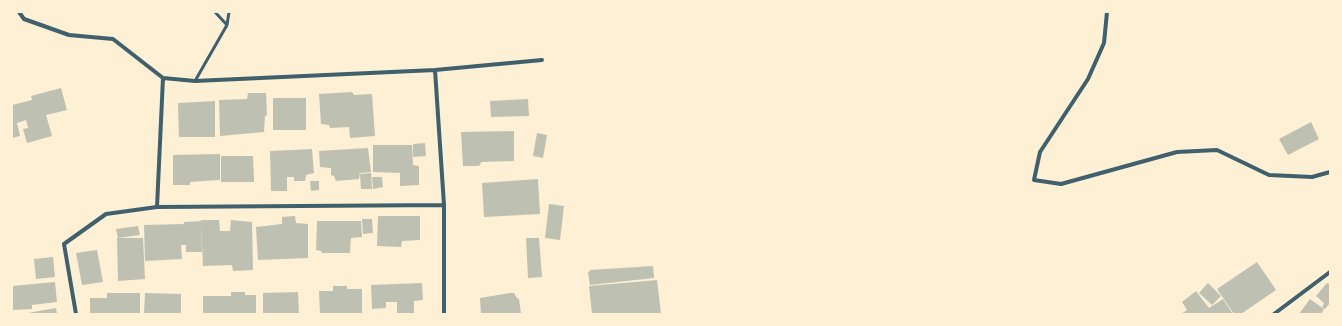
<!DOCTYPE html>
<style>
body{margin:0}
#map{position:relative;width:1342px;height:326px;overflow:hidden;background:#fdf0d5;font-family:"Asap Condensed",sans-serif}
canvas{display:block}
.frame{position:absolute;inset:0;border:13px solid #fdf0d5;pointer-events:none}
</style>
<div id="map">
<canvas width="1342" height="326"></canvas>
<div class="frame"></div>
</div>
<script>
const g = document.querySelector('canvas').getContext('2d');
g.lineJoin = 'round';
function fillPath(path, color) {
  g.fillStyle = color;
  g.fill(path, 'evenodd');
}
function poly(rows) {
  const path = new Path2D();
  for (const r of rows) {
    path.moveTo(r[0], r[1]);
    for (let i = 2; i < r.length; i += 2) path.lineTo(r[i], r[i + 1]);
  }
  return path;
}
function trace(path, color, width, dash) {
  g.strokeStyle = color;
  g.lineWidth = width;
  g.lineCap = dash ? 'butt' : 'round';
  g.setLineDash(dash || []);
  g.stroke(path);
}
const building = poly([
 [61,88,67,110,46,115,52,136,27,143,23,129,28,128,26,120,17,123,20,136,12,138,12,105,32,100,31,96],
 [352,92,354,95,372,94,375,136,350,138,349,127,330,128,329,125,321,124,319,94],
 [248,93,266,93,267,115,265,116,264,132,220,136,219,100,247,99],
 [273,98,306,98,306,130,273,130],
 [528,99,529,116,491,117,490,101],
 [215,101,215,137,179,137,178,103],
 [1311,122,1319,139,1288,155,1279,139],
 [514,131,514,161,481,162,480,165,478,166,463,166,461,132],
 [537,133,547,135,543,158,533,156],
 [425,143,426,156,413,157,413,144],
 [373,145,412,145,413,165,419,166,419,185,400,186,400,173,373,172],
 [368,148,371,172,360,173,360,172,359,179,336,181,334,176,331,175,331,168,320,167,319,151],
 [312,149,314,173,306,175,305,181,294,181,294,177,287,177,287,191,271,191,270,151],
 [220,154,220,180,190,182,190,185,173,185,173,155],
 [221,156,253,156,254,182,221,182],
 [371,173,372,189,361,189,360,174],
 [372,177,382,177,383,187,373,189],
 [538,179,540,214,484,217,482,183],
 [310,181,319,181,319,190,311,191],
 [549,204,564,206,560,240,545,238],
 [295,216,296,223,308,224,308,258,258,260,256,227,282,224,282,217],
 [378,216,420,216,420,240,402,241,401,247,377,246],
 [362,219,372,219,373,233,363,234],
 [201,220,219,220,220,231,230,231,231,220,252,222,253,270,233,271,232,265,203,266],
 [201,221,202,252,186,252,186,245,181,245,182,259,145,261,144,225,184,224,184,222],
 [317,221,361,221,362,237,351,238,350,253,322,253,321,251,316,250],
 [138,226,140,235,118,238,116,229],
 [117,238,143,238,145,279,118,281],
 [526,238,539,238,542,277,528,278],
 [97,250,103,282,82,285,76,253],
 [53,257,55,277,36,279,34,259],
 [1257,262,1276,290,1241,314,1234,314,1217,289],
 [653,266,654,278,590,285,588,273,590,270],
 [657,280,661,314,592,314,589,286],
 [55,282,57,302,32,305,32,309,12,310,12,286],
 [422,283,423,300,414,301,414,314,397,314,397,302,386,302,386,308,372,309,371,285],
 [1208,283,1221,296,1212,305,1199,293],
 [1327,283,1330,284,1330,303,1325,309,1322,307,1324,303,1316,296],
 [333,286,347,286,347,289,362,289,362,314,320,314,319,291,333,291],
 [1196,291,1209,308,1223,299,1233,314,1181,314,1187,310,1182,302],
 [231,292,245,292,245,295,256,295,256,314,203,314,203,296,231,296],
 [298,292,299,314,263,314,263,293],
 [107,293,140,293,140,314,90,314,90,298,107,298],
 [145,293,181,294,181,314,144,314],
 [510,293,514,293,517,298,519,299,521,314,481,314,480,298],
 [1310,299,1324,309,1321,314,1299,314],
 [56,308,57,314,28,314,28,313]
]);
const service = poly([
 [215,12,227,25],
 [195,81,227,25,229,12]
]);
const minor = poly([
 [19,12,24,19,69,35,113,39,163,78,195,81,435,70,444,205,444,314],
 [1107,12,1104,43,1088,79,1040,152,1034,180,1061,184,1177,152,1217,150,1269,175,1312,177,1330,172],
 [435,70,542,60],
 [163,78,157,207,444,205],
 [76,314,64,244,106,214,157,207],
 [1274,314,1330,272]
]);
fillPath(building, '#bec0b2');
trace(service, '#3f606c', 3);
trace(minor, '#3f606c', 4);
</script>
